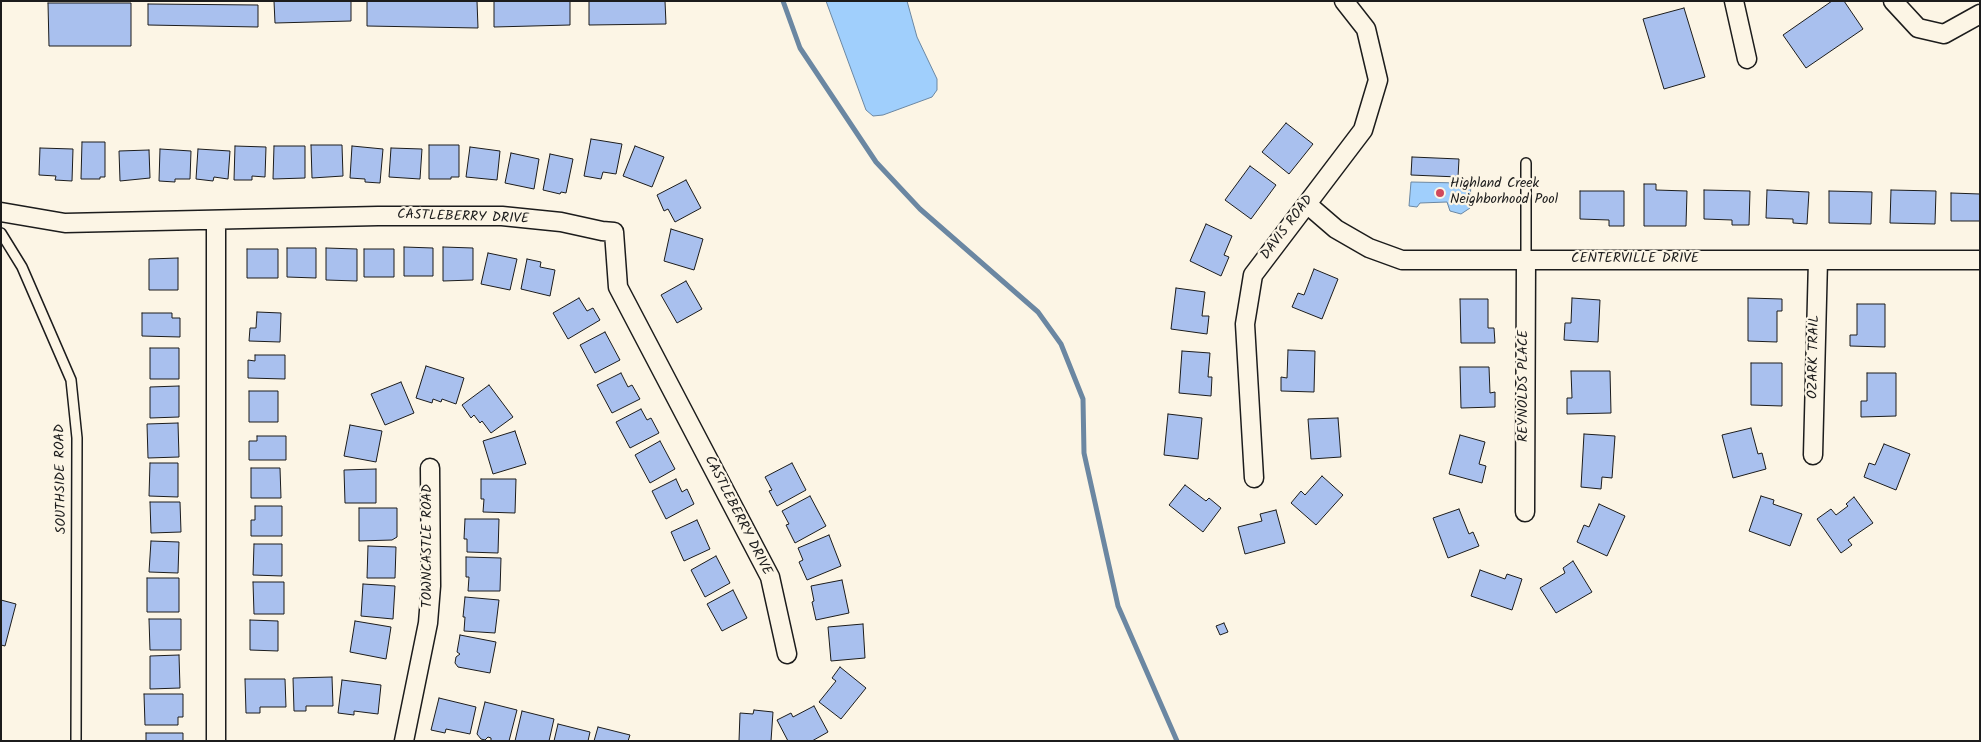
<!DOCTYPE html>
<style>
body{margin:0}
#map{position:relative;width:1981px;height:742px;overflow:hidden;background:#fcf5e5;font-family:Kalam,sans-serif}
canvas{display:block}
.frame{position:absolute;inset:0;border:2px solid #1c1c1c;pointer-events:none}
</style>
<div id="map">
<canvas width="1981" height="742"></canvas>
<div class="frame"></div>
</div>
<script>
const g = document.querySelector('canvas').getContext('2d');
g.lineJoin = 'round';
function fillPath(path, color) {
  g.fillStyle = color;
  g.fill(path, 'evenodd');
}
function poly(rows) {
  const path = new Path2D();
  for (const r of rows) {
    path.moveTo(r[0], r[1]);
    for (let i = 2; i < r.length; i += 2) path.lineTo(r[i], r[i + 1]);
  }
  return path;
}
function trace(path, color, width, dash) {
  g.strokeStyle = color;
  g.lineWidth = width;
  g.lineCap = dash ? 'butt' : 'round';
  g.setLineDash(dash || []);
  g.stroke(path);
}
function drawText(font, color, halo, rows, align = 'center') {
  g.font = font + ' Kalam,sans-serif';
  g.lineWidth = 4.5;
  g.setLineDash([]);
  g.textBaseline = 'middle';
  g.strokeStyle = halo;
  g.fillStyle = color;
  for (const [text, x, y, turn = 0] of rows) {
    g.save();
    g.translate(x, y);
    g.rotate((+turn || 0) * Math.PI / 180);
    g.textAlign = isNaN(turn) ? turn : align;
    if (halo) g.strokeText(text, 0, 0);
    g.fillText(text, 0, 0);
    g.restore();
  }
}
const water = poly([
 [826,1,907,1,917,37,937,79,937,90,932,97,883,115,873,116,866,110,826,1],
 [1464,179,1471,179,1470,208,1461,214,1450,211,1447,202,1420,203,1417,207,1409,206,1411,182,1461,183,1464,179]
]);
const stream = poly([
 [783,1,800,48,876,162,920,209,1038,312,1061,344,1083,399,1084,453,1118,606,1177,741]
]);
const building = poly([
 [274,1,351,1,351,21,275,23,274,1],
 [367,1,477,1,478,28,367,26,367,1],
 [494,1,570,1,570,25,494,27,494,1],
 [589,1,665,1,666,24,589,25,589,1],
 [1832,1,1844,1,1863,29,1806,68,1783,35,1832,1],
 [48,3,131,3,131,46,49,46,48,3],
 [148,4,258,5,258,27,148,25,148,4],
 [1684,8,1705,77,1664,89,1643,19,1684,8],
 [1286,123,1313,144,1289,174,1262,152,1286,123],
 [591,139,622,144,616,174,603,172,601,179,584,176,591,139],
 [82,142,105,142,105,177,100,177,100,179,81,179,82,142],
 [311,145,342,145,343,176,312,178,311,145],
 [429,145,459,145,459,177,451,177,451,179,429,179,429,145],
 [235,146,266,147,265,177,252,176,252,180,234,180,235,146],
 [274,146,305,146,305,178,273,179,274,146],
 [352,146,383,149,380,183,365,182,365,179,350,178,352,146],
 [635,146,664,157,652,187,623,176,635,146],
 [470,147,500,151,497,180,466,177,470,147],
 [40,148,73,149,72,181,55,180,56,176,39,175,40,148],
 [391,148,422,149,420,179,389,177,391,148],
 [160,149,191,151,190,179,175,179,175,182,159,181,160,149],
 [198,149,230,151,228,179,214,177,213,181,196,179,198,149],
 [149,150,150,178,120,181,119,151,149,150],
 [511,153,539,159,534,189,505,183,511,153],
 [550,154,573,159,566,193,561,192,560,194,543,190,550,154],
 [1412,157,1459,159,1458,177,1411,175,1412,157],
 [1250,166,1276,185,1251,219,1225,200,1250,166],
 [686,180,701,208,675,222,668,209,664,211,657,195,686,180],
 [1644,184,1656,184,1656,190,1687,191,1686,226,1644,226,1644,184],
 [1704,190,1750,191,1749,225,1732,225,1732,220,1704,219,1704,190],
 [1767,190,1809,192,1807,224,1793,223,1793,219,1766,218,1767,190],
 [1891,190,1936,191,1935,224,1890,223,1891,190],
 [1580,191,1624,191,1624,226,1609,226,1609,220,1580,219,1580,191],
 [1829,191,1872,192,1871,224,1829,223,1829,191],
 [1951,193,1980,194,1980,221,1951,221,1951,193],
 [1206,224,1232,236,1224,255,1229,257,1221,276,1190,261,1206,224],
 [671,229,703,239,694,270,664,261,671,229],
 [404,247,433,248,433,276,404,276,404,247],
 [443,247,473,248,473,280,443,281,443,247],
 [287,248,316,248,316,278,287,277,287,248],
 [326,248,357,249,357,281,326,280,326,248],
 [247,249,278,249,278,278,247,278,247,249],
 [364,249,394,249,394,277,364,277,364,249],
 [488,253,517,259,510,290,481,284,488,253],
 [178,258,178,290,149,290,149,259,178,258],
 [527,259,541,262,540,267,555,270,550,296,521,289,527,259],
 [1314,269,1338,279,1322,319,1292,307,1298,293,1304,295,1314,269],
 [686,281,702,309,677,323,661,295,686,281],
 [1176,288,1205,292,1202,316,1209,316,1207,334,1171,329,1176,288],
 [579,298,587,311,593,308,600,320,568,339,553,313,579,298],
 [1572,298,1600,300,1598,342,1564,340,1565,323,1571,323,1572,298],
 [1748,298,1782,299,1782,311,1777,311,1777,342,1748,341,1748,298],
 [1460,299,1488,299,1488,328,1494,328,1495,343,1461,343,1460,299],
 [1857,304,1885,304,1885,347,1850,346,1850,335,1857,335,1857,304],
 [257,312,281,313,280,342,249,341,250,328,256,328,257,312],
 [142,313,172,313,172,318,180,318,180,337,142,336,142,313],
 [605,332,620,360,595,373,580,345,605,332],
 [150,348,179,348,179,379,150,379,150,348],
 [1288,350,1315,351,1314,392,1281,391,1281,377,1287,378,1288,350],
 [1182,351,1210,353,1208,377,1212,377,1211,396,1179,393,1182,351],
 [255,355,285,355,285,379,248,378,248,360,255,361,255,355],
 [1751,363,1782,363,1782,406,1751,405,1751,363],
 [426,366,464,378,456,404,442,399,441,402,433,399,432,403,416,398,426,366],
 [1460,367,1489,367,1490,393,1495,392,1495,407,1461,408,1460,367],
 [1571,371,1610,371,1611,413,1567,414,1567,398,1572,398,1571,371],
 [621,373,628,387,632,385,640,399,612,413,597,385,621,373],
 [1867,373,1896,373,1896,416,1861,417,1861,401,1867,401,1867,373],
 [401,382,414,413,385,425,371,394,401,382],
 [489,385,513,417,491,433,482,421,480,423,474,415,471,418,462,405,489,385],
 [179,386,179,417,150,418,150,387,179,386],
 [249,391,278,391,278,422,249,422,249,391],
 [641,409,647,420,651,418,659,433,630,448,616,422,641,409],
 [1168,414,1202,418,1198,459,1164,455,1168,414],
 [1338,418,1341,457,1311,459,1308,419,1338,418],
 [178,423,179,457,148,458,147,424,178,423],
 [350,425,382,431,376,462,344,456,350,425],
 [1751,428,1758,454,1762,453,1766,469,1733,478,1722,435,1751,428],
 [515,431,526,464,493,474,483,441,515,431],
 [1584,434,1615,436,1612,478,1602,477,1601,489,1581,487,1584,434],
 [1460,435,1485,442,1479,464,1486,466,1482,483,1449,474,1460,435],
 [257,436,286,436,286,460,249,460,249,441,257,441,257,436],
 [660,441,675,469,650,483,635,455,660,441],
 [1884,444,1910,454,1896,490,1864,477,1869,463,1875,465,1884,444],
 [150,463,178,463,178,497,149,496,150,463],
 [792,463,806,490,777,506,769,491,772,490,765,477,792,463],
 [251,468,280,468,281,498,251,498,251,468],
 [376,469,376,503,345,503,344,470,376,469],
 [1322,476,1343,495,1316,525,1291,503,1301,491,1305,495,1322,476],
 [481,479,516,479,515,513,483,512,484,499,481,499,481,479],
 [676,479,682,492,687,489,694,504,666,519,652,491,676,479],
 [1185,485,1206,501,1209,498,1221,508,1203,532,1169,505,1185,485],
 [810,496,826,526,795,543,786,525,789,524,782,511,810,496],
 [1761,496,1774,500,1773,504,1802,514,1790,546,1749,531,1761,496],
 [1854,497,1873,523,1848,540,1852,545,1841,553,1817,519,1831,509,1836,515,1848,506,1846,504,1854,497],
 [150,502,180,502,181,532,151,533,150,502],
 [1599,504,1625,516,1607,556,1577,542,1584,525,1589,527,1599,504],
 [255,506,282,506,282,536,251,536,251,520,255,520,255,506],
 [359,508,397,508,397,537,392,540,359,541,359,508],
 [1459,509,1469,534,1473,532,1479,546,1448,558,1433,518,1459,509],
 [1276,510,1285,543,1245,554,1238,527,1262,521,1260,514,1276,510],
 [465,519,499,519,498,553,467,552,467,539,464,539,465,519],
 [697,520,710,549,684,561,671,532,697,520],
 [829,535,841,566,807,580,799,562,803,560,798,548,829,535],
 [151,541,179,542,178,573,149,572,151,541],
 [254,544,282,544,282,576,253,575,254,544],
 [368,546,396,547,395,578,367,578,368,546],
 [716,556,730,583,705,597,691,570,716,556],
 [466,557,501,558,500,591,468,591,469,577,466,577,466,557],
 [1573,561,1592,592,1556,613,1540,588,1565,573,1563,568,1573,561],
 [1480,570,1505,579,1507,574,1522,579,1512,610,1471,596,1480,570],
 [147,578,179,578,179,612,147,612,147,578],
 [842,580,849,613,816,620,812,602,814,601,811,586,842,580],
 [253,582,284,582,284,614,254,614,253,582],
 [363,584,395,586,393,619,361,616,363,584],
 [733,590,747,618,722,631,707,604,733,590],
 [465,597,499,600,495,633,464,631,465,617,463,617,465,597],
 [1,600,16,604,5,646,1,645,1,600],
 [149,619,181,619,181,650,150,650,149,619],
 [250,620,278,621,278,651,250,650,250,620],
 [355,621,391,627,386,659,350,652,355,621],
 [1224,623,1228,632,1220,635,1216,626,1224,623],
 [863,624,865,658,831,661,828,627,863,624],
 [460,635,496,642,490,673,458,667,455,663,456,657,460,654,457,652,460,635],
 [179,655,180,688,150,689,150,656,179,655],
 [840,667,866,688,841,719,819,702,836,681,832,678,840,667],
 [332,677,333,706,306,706,306,711,294,711,293,678,332,677],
 [245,679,285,679,286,707,260,707,260,713,246,713,245,679],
 [342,680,381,685,378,714,354,711,354,715,338,713,342,680],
 [144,694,183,694,183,717,178,717,178,725,145,725,144,694],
 [439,698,476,707,470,734,446,729,445,733,431,730,439,698],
 [485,702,517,710,509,741,491,741,491,738,488,737,485,740,481,739,477,734,485,702],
 [814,706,828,732,812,741,788,741,777,720,791,713,793,717,814,706],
 [754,710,773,712,771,741,739,741,740,713,753,714,754,710],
 [522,711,554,719,549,741,515,741,522,711],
 [558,724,590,732,588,741,554,741,558,724],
 [598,727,630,735,628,741,594,741,598,727],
 [146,733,183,733,183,741,146,741,146,733]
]);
const service = poly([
 [1,233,22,267,71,380,77,438,76,741],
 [1526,260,1526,163]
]);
const minor = poly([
 [1734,1,1747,59],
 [1893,1,1918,28,1944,34,1980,14],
 [1307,204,1336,229,1369,248,1402,260,1980,260],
 [1,212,65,223,378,216,502,216,561,222,602,231,614,232,618,287,770,577,787,654],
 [216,220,216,741],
 [1813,455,1818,260],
 [1254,478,1245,324,1253,275,1363,130,1378,80,1366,29,1344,1],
 [1525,512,1526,260],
 [404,741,428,623,431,586,430,468]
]);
const markers = [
 [1440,193,5,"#d1495b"]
];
const poiNames = [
 ["Highland Creek",1450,185],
 ["Neighborhood Pool",1450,201]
];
const streetNames = [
 ["CASTLEBERRY DRIVE",463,218,2],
 ["DAVIS ROAD",1288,228,-53],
 ["CENTERVILLE DRIVE",1635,260],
 ["OZARK TRAIL",1815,357,-89],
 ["REYNOLDS PLACE",1525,386,-90],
 ["SOUTHSIDE ROAD",62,479,-91],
 ["CASTLEBERRY DRIVE",737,516,63],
 ["TOWNCASTLE ROAD",429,546,-90]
];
fillPath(water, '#a0cffc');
trace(water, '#6b87a2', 1);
trace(stream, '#6b87a2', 5);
fillPath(building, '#a9c0ee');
trace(building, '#1c1c1c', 1);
trace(service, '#1c1c1c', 12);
trace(minor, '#1c1c1c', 21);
trace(service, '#fcf5e5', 9);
trace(minor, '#fcf5e5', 18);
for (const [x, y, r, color] of markers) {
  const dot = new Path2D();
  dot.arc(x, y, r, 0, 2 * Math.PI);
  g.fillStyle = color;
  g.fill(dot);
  trace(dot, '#fcf5e5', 2);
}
drawText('14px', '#1c1c1c', '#fcf5e5', poiNames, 'left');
drawText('14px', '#1c1c1c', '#fcf5e5', streetNames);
</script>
